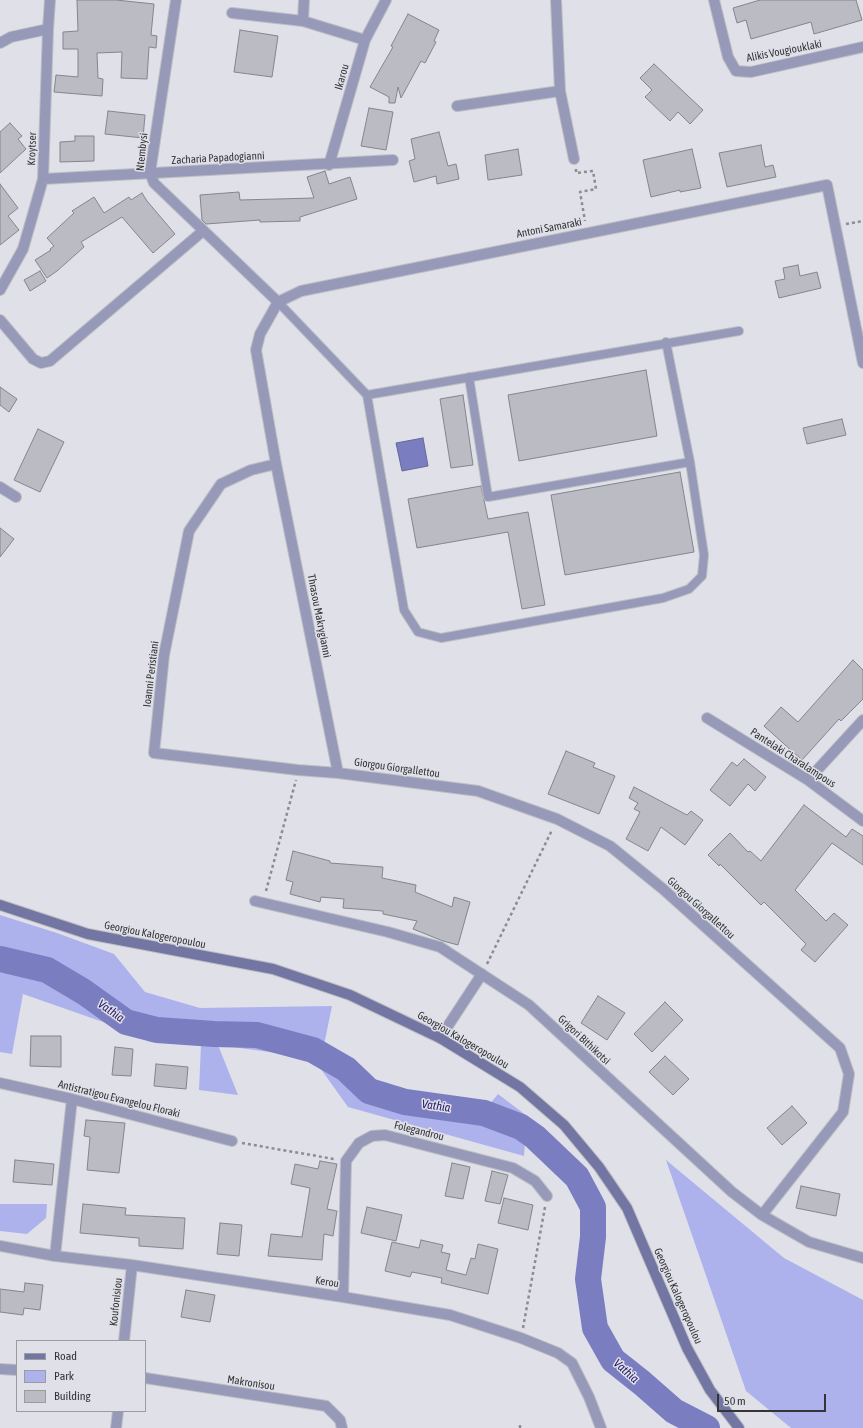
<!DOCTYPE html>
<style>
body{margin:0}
#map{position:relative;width:863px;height:1428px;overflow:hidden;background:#dfe0e8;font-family:"Asap Condensed",sans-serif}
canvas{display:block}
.legend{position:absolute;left:16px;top:1340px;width:130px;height:72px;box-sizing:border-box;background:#dfe0e8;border:1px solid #9b9ca2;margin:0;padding:5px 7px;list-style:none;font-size:12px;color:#353538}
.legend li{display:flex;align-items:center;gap:8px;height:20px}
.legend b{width:20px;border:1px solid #9b9ca2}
.scale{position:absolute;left:717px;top:1394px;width:109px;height:18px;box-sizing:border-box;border:2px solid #353538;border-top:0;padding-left:5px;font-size:12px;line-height:14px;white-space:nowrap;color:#353538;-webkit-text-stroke:3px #dfe0e8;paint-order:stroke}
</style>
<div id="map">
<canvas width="863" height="1428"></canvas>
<ul class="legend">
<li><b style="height:5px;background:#7376a3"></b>Road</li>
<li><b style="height:11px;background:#adb2ed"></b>Park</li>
<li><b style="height:11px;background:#babbc3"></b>Building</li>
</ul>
<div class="scale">50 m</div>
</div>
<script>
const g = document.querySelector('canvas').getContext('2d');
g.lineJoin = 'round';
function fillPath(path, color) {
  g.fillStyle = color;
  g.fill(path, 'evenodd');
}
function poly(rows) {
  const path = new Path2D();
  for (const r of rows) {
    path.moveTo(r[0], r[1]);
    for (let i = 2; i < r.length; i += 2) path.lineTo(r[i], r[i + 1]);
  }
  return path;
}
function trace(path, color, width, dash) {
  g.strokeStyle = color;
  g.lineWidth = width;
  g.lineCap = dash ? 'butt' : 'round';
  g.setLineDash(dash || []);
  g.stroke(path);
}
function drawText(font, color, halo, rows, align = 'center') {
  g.font = font + ' "Asap Condensed",sans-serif';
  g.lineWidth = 3;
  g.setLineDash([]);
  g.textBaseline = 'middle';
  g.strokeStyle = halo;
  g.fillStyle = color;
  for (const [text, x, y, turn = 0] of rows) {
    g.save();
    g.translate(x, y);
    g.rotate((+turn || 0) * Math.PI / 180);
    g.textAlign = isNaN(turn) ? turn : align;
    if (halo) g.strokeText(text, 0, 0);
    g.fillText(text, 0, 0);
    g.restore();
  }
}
const green = poly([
 [0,915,57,933,114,954,145,992,200,1008,332,1006,324,1045,378,1082,477,1120,498,1094,527,1116,524,1156,348,1107,313,1058,218,1045,238,1095,199,1090,201,1045,150,1042,103,1022,23,994,12,1054,0,1052],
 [666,1160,784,1258,863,1300,863,1428,791,1428,746,1391],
 [0,1204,47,1204,46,1218,27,1234,0,1231]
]);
const water = poly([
 [423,438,428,466,402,471,396,443,423,438]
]);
const river = poly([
 [0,959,47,970,84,992,126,1022,157,1030,214,1034,257,1035,313,1050,346,1069,369,1091,405,1102,484,1113,521,1127,535,1137,577,1177,593,1207,593,1237,588,1279,595,1328,613,1360,642,1383,674,1411,707,1428]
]);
const building = poly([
 [77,0,116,0,154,4,151,35,157,36,156,48,149,47,147,79,121,78,122,52,97,53,98,78,103,79,102,96,54,92,56,75,78,77,78,49,63,49,63,32,78,31,77,0],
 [760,0,856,0,862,20,814,34,811,22,751,39,746,20,737,23,733,8,760,0],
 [408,14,439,30,434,41,436,42,425,63,421,61,401,98,398,87,395,103,389,103,389,97,370,87,393,47,391,46,408,14],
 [240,30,278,36,272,77,234,72,240,30],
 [654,64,703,110,690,124,678,112,670,121,645,97,652,90,640,78,654,64],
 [369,108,393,112,386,150,361,146,369,108],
 [108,111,145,115,143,138,105,134,108,111],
 [10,123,22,136,18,139,26,149,0,173,0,132,10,123],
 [439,132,448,166,456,164,459,179,437,184,436,176,414,182,409,161,415,159,411,139,439,132],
 [75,136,94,136,94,161,60,162,60,142,75,141,75,136],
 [761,145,765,167,773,165,776,177,727,187,719,153,761,145],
 [518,149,522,175,488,180,485,155,518,149],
 [692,149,701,188,680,192,680,190,651,197,643,160,692,149],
 [325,171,329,184,350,177,357,199,300,217,300,221,260,222,260,220,206,224,202,220,200,195,239,192,240,200,314,198,307,177,325,171],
 [0,184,18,208,8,216,19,230,0,245,0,184],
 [142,193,147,201,175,234,153,253,122,217,81,242,84,247,57,271,47,278,35,260,51,250,50,249,54,246,47,238,74,213,72,211,94,197,104,213,129,197,131,200,142,193],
 [798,265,800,276,817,272,821,288,779,298,775,281,785,279,783,268,798,265],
 [40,271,46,281,30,291,24,280,40,271],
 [646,370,657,436,519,461,508,395,646,370],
 [0,387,17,399,9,412,0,405,0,387],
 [463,395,473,465,451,468,440,399,463,395],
 [842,419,846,435,807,444,803,428,842,419],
 [38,429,64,442,40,492,14,480,38,429],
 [680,472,694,552,565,575,551,495,680,472],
 [481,486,488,519,528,512,545,605,522,609,508,532,417,548,408,499,481,486],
 [0,528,14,539,0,557,0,528],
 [853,660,863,670,863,699,841,721,839,719,802,760,764,726,781,707,798,722,853,660],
 [566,751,595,763,593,767,615,776,599,814,548,794,566,751],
 [744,759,766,777,755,791,748,784,730,806,710,790,732,762,737,766,744,759],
 [634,787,687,815,691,811,703,820,685,845,661,827,648,851,626,839,640,812,634,809,638,803,629,798,634,787],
 [804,805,846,837,852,829,863,836,863,865,832,843,795,890,826,921,834,913,848,925,815,962,801,950,806,944,764,902,761,905,720,864,719,866,708,855,730,833,748,852,750,851,761,861,804,805],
 [293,851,330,861,330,863,383,867,382,878,416,885,415,892,452,907,454,897,470,902,458,945,443,941,413,929,417,921,383,914,383,911,343,908,344,899,321,897,320,902,290,894,293,882,286,880,293,851],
 [598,996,625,1013,607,1040,581,1023,598,996],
 [665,1002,683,1020,652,1052,634,1034,665,1002],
 [31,1036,61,1036,61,1067,30,1066,31,1036],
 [115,1047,133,1049,131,1076,112,1075,115,1047],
 [665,1056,689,1079,673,1095,649,1072,665,1056],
 [156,1064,188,1067,186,1089,154,1086,156,1064],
 [792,1106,807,1123,782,1145,767,1128,792,1106],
 [86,1120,125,1123,119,1173,87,1170,90,1137,84,1136,86,1120],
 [15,1160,54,1164,52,1185,13,1182,15,1160],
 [320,1161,337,1164,327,1209,337,1211,333,1236,324,1234,322,1260,268,1256,271,1234,302,1237,310,1188,291,1184,295,1164,318,1169,320,1161],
 [452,1163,470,1167,463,1199,445,1196,452,1163],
 [492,1171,508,1175,500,1204,485,1201,492,1171],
 [801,1186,840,1194,836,1216,796,1208,801,1186],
 [504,1198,533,1205,528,1230,498,1223,504,1198],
 [83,1204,126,1208,125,1215,185,1218,183,1249,139,1246,139,1238,80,1233,83,1204],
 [367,1207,402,1215,396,1241,361,1233,367,1207],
 [220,1223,242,1225,239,1256,217,1254,220,1223],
 [421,1240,443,1245,441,1252,450,1254,446,1270,466,1275,471,1258,475,1259,478,1244,498,1249,488,1294,441,1283,442,1278,412,1272,410,1277,385,1271,392,1242,419,1248,421,1240],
 [25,1283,43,1285,40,1310,24,1308,23,1315,0,1312,0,1289,24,1292,25,1283],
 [186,1290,215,1295,210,1322,181,1317,186,1290]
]);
const path = poly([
 [576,169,576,173,593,171,596,189,580,192,585,221],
 [846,224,863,221],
 [266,891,296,780],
 [487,964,552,830],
 [242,1143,334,1159],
 [523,1328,545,1207],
 [520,1425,520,1428]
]);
const lane = poly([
 [278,302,367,395,739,331],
 [469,377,488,497,690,462],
 [367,395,404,610,418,632,441,638,663,598,689,589,702,576,704,555,690,462,666,342]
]);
const street = poly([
 [176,0,150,173,154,183,278,302],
 [556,0,560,91,574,159],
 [714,0,728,57,736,71,751,72,863,47],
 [232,13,303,21,365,40],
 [303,21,304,0],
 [0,43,11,37,48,29],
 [457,106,560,91],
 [329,165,365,40,386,0],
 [43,179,393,160],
 [0,290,23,249,43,179,48,29,50,0],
 [278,302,301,291,827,185,863,363],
 [278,302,260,334,256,350,276,464,338,773],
 [0,320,33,359,41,363,50,361,203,231],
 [276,464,251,470,221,484,189,531,164,655,154,753,298,770,338,773,478,791,557,819,610,846,663,889,840,1048,849,1074,843,1112,762,1215],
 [0,487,16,497],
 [707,718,808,780,863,821],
 [808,780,863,720],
 [255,901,388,932,440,947,529,1005,732,1192,762,1215,809,1242,863,1258],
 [440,1038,482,974],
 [0,1083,72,1099,232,1141],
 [0,1246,55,1256,132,1265,343,1297,450,1315,521,1338,558,1353,572,1363,589,1397,601,1428],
 [55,1256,72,1099],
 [343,1297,346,1161,359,1143,372,1136,385,1135,513,1168,535,1181,547,1196],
 [124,1341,132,1265],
 [0,1369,17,1370],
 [145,1378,326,1406,340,1420,342,1428],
 [116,1428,118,1411]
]);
const secondary = poly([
 [0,905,88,934,273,969,350,995,440,1038,520,1087,564,1125,599,1167,627,1208,687,1348,710,1390,739,1428]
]);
const streetNames = [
 ["Alikis Vougiouklaki",784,51,-11],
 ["Ikarou",342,77,-74],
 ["Kroytser",32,149,-88],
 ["Ntembysi",142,152,-84],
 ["Zacharia Papadogianni",218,158,-3],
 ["Antoni Samaraki",549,228,-11],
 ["Thrasou Makrygianni",319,616,79],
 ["Ioanni Peristiani",151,674,-83],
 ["Pantelaki Charalampous",793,758,33],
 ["Giorgou Giorgallettou",397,768,8],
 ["Giorgou Giorgallettou",701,908,42],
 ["Georgiou Kalogeropoulou",155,935,11],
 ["Georgiou Kalogeropoulou",463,1040,30],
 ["Grigori Bithikotsi",584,1040,43],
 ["Antistratigou Evangelou Floraki",119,1099,14],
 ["Folegandrou",419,1131,14],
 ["Kerou",327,1282,9],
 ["Georgiou Kalogeropoulou",678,1296,66],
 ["Koufonisiou",116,1302,-84],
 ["Makronisou",251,1383,9]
];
const waterNames = [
 ["Vathia",111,1011,35],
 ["Vathia",436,1106,8],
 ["Vathia",626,1371,42]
];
fillPath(green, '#adb2ed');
fillPath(water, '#7a7ec1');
trace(water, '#656898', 1);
trace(river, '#7a7ec1', 26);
fillPath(building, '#babbc3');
trace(building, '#85858c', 1);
trace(lane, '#bdbec5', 10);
trace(street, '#bdbec5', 12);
trace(secondary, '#bdbec5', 12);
trace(path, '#8c8c92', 2.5, [3, 3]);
trace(lane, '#9699b8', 8);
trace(street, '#9699b8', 10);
trace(secondary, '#7376a3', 10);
drawText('11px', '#353538', '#dfe0e8', streetNames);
drawText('italic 12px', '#231867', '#dfe0e8', waterNames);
</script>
